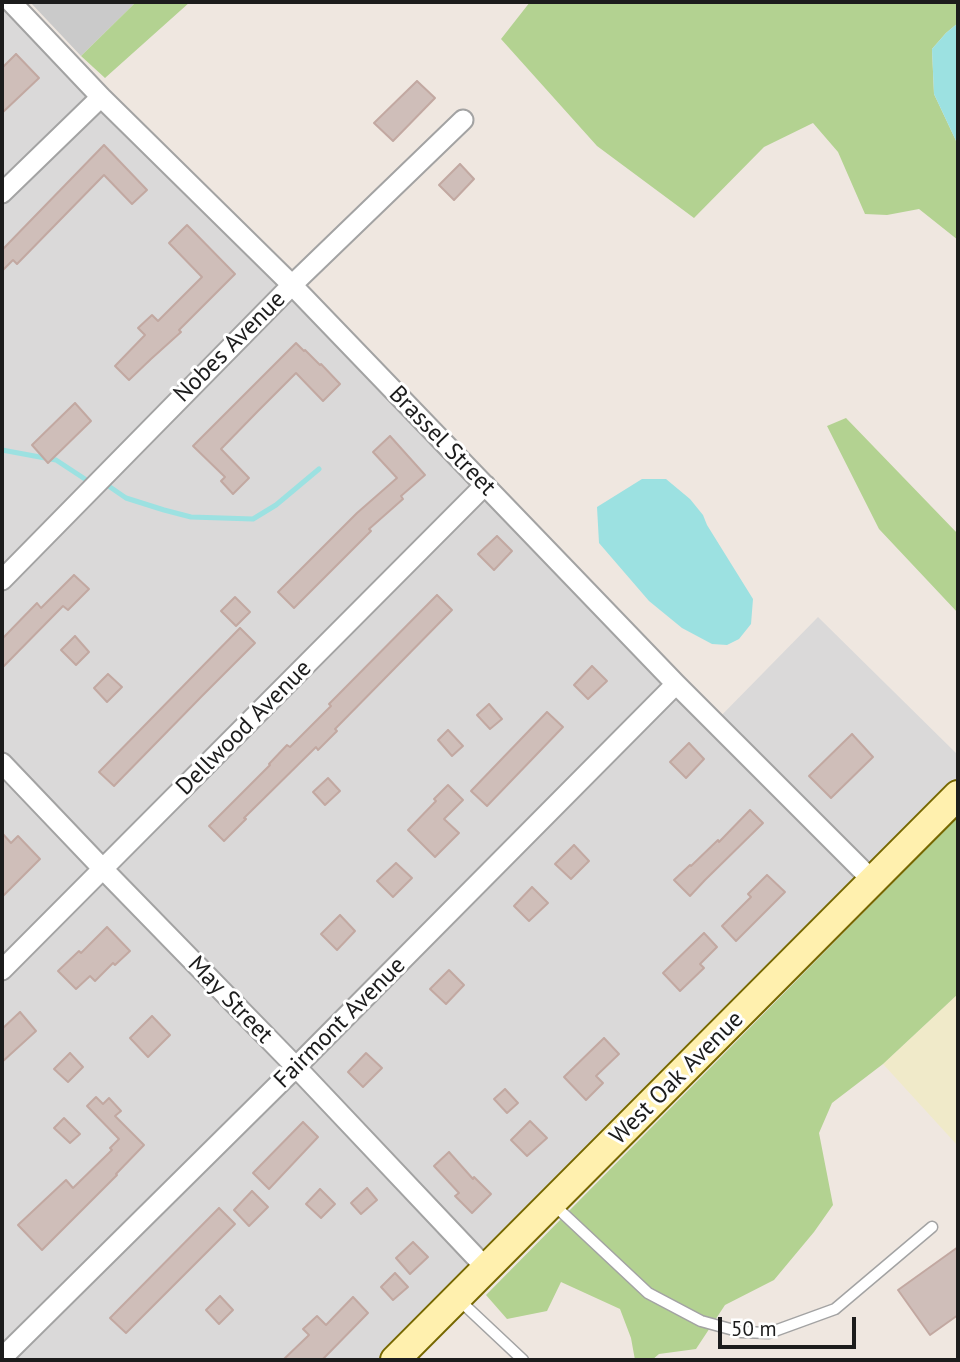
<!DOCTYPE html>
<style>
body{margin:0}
#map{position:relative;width:960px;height:1362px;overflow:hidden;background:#efe7e0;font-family:"PT Sans",sans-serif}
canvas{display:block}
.frame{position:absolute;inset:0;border:4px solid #1c1c1c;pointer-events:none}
.scale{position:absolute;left:718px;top:1317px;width:138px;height:32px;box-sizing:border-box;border:4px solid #1c1c1c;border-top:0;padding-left:9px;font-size:21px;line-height:24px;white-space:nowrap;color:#1c1c1c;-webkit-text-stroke:5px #fff;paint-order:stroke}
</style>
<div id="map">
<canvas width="960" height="1362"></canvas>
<div class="frame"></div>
<div class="scale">50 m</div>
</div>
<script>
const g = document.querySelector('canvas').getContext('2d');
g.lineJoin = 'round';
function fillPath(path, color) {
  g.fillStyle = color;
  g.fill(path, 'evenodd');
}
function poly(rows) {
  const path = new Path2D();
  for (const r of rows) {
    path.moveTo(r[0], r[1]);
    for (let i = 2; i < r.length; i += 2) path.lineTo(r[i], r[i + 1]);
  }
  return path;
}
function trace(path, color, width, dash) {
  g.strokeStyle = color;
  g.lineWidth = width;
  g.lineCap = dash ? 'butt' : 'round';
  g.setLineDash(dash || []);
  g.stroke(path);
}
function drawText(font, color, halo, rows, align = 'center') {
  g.font = font + ' "PT Sans",sans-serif';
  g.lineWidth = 6;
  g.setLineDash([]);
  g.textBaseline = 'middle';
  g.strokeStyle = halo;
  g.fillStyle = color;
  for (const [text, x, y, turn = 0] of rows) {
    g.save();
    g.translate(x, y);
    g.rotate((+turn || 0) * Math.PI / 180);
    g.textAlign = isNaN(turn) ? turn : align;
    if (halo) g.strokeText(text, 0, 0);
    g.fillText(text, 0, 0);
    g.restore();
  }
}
const residential = poly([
 [2,6,87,95,280,285,2,565],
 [290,295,712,725,818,617,958,755,958,787,387,1360,2,1360,2,588]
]);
const religious = poly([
 [30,2,136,2,81,56]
]);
const farmland = poly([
 [958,994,958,1146,883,1064]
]);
const forest = poly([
 [136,2,190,2,105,78,81,56],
 [530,2,958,2,958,23,946,33,932,49,934,94,958,145,958,240,919,209,887,215,865,214,838,152,813,123,764,147,694,218,597,146,501,39],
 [846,418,958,534,958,613,879,529,827,426],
 [958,817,958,994,883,1064,832,1103,819,1133,833,1205,814,1232,774,1280,725,1305,696,1349,659,1354,652,1360,635,1360,631,1338,620,1309,561,1282,547,1311,507,1319,486,1295]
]);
const water = poly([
 [958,23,958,145,934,94,932,49,946,33],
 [642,479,666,479,690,499,703,515,707,525,753,599,751,624,739,639,727,645,712,644,682,628,649,601,599,543,597,507]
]);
const stream = poly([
 [2,450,56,460,91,483],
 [110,487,126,498,164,510,191,517,253,519,276,505,319,469]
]);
const building = poly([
 [16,54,39,78,2,113,2,68,16,54],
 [417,81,435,98,393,141,374,123,417,81],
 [104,145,147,190,132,204,104,175,17,264,13,260,2,271,2,250,104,145],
 [460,164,474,179,454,200,439,185,460,164],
 [187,225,235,274,179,330,181,332,151,359,129,380,115,366,145,335,138,328,152,315,158,321,202,277,169,243,187,225],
 [296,343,304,351,305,350,320,365,321,364,340,384,323,401,296,373,258,411,221,449,249,478,233,494,221,481,225,477,193,446,296,343],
 [75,403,91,421,48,463,32,445,75,403],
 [390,436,425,475,401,496,403,499,369,529,371,531,294,608,278,592,357,513,397,478,373,452,390,436],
 [497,536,512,551,494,570,478,554,497,536],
 [74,575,89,589,68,610,63,606,2,668,2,639,37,603,41,608,74,575],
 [437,595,452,610,335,729,337,731,318,750,316,747,244,818,246,819,224,841,209,826,270,765,269,764,287,745,290,747,331,706,329,704,437,595],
 [235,597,250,612,236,626,221,611,235,597],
 [240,628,255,643,202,696,114,786,99,772,240,628],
 [75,636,89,652,76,665,61,650,75,636],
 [592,666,607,681,588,699,574,685,592,666],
 [108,674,122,687,107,702,94,688,108,674],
 [489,704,502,719,490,729,477,715,489,704],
 [547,712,563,727,487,806,471,791,547,712],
 [448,730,463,746,452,756,438,740,448,730],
 [852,734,873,757,831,798,809,776,852,734],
 [689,743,704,759,686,778,670,762,689,743],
 [328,778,340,791,325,805,313,792,328,778],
 [448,785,463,800,444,819,459,833,435,857,408,830,436,801,434,799,448,785],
 [750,810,763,823,705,880,690,896,674,880,690,865,691,866,718,840,719,842,750,810],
 [2,833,11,843,18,836,40,859,2,897,2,833],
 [574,845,589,861,571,879,555,864,574,845],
 [396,863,412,878,393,897,377,881,396,863],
 [767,875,785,892,736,941,722,926,751,897,748,894,767,875],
 [532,887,548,903,529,921,514,906,532,887],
 [340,915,355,931,337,950,321,934,340,915],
 [107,927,130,951,115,965,113,963,95,981,90,976,76,989,58,971,79,951,81,953,107,927],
 [704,933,717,947,700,964,704,968,680,991,663,973,704,933],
 [449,970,464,985,446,1004,430,989,449,970],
 [20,1012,36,1031,2,1062,2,1029,20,1012],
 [152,1016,170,1035,148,1057,130,1038,152,1016],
 [604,1038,619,1054,596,1076,603,1083,586,1100,564,1077,604,1038],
 [70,1053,83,1067,68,1082,54,1069,70,1053],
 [366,1053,382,1068,363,1087,348,1072,366,1053],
 [505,1089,518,1103,507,1113,494,1099,505,1089],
 [96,1097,103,1104,109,1098,121,1111,115,1116,144,1145,116,1174,117,1175,42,1250,18,1225,66,1180,73,1188,112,1150,110,1148,119,1139,87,1106,96,1097],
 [64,1118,80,1134,70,1143,54,1128,64,1118],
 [530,1121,547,1138,527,1156,511,1140,530,1121],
 [303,1122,318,1137,269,1189,253,1173,303,1122],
 [449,1152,473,1179,474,1177,491,1194,472,1213,455,1196,459,1193,434,1166,449,1152],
 [367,1188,377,1200,361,1214,351,1203,367,1188],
 [320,1189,335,1204,321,1218,306,1204,320,1189],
 [252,1191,268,1207,249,1226,234,1210,252,1191],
 [219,1208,235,1224,126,1333,110,1318,219,1208],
 [413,1242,428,1257,410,1274,396,1258,413,1242],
 [958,1247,958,1315,930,1335,898,1290,958,1247],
 [395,1273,408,1287,393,1300,381,1287,395,1273],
 [220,1296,233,1310,219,1324,206,1310,220,1296],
 [353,1297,368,1313,322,1360,283,1360,309,1335,303,1329,317,1316,326,1325,353,1297]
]);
const lane = poly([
 [552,1203,648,1293,701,1321,741,1332,769,1333,835,1309,932,1227],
 [457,1298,523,1360]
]);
const street = poly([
 [11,2,101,97,292,285,676,684,873,881],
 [2,193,101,97],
 [2,580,292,285,463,120],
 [2,763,103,869,296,1067,486,1268],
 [2,970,485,485],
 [2,1358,296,1067,676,684]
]);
const secondary = poly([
 [395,1360,958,795]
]);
const streetNames = [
 ["Nobes Avenue",230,347,-45],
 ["Brassel Street",442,441,46],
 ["Dellwood Avenue",244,728,-45],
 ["May Street",230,1000,46],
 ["Fairmont Avenue",340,1023,-45],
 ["West Oak Avenue",677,1078,-45]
];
fillPath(residential, '#dad9d9');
fillPath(religious, '#cacaca');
fillPath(farmland, '#f0eac9');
fillPath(forest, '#b3d291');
fillPath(water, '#9ce1e1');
trace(stream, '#9ce1e1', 5);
fillPath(building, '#cfbeb9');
trace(building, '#c2a8a1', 2);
trace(lane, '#a3a3a3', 13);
trace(street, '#a3a3a3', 23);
trace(secondary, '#766700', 32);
trace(lane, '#fff', 10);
trace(street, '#fff', 19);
trace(secondary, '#fff0ae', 28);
drawText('24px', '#1c1c1c', '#fff', streetNames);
</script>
